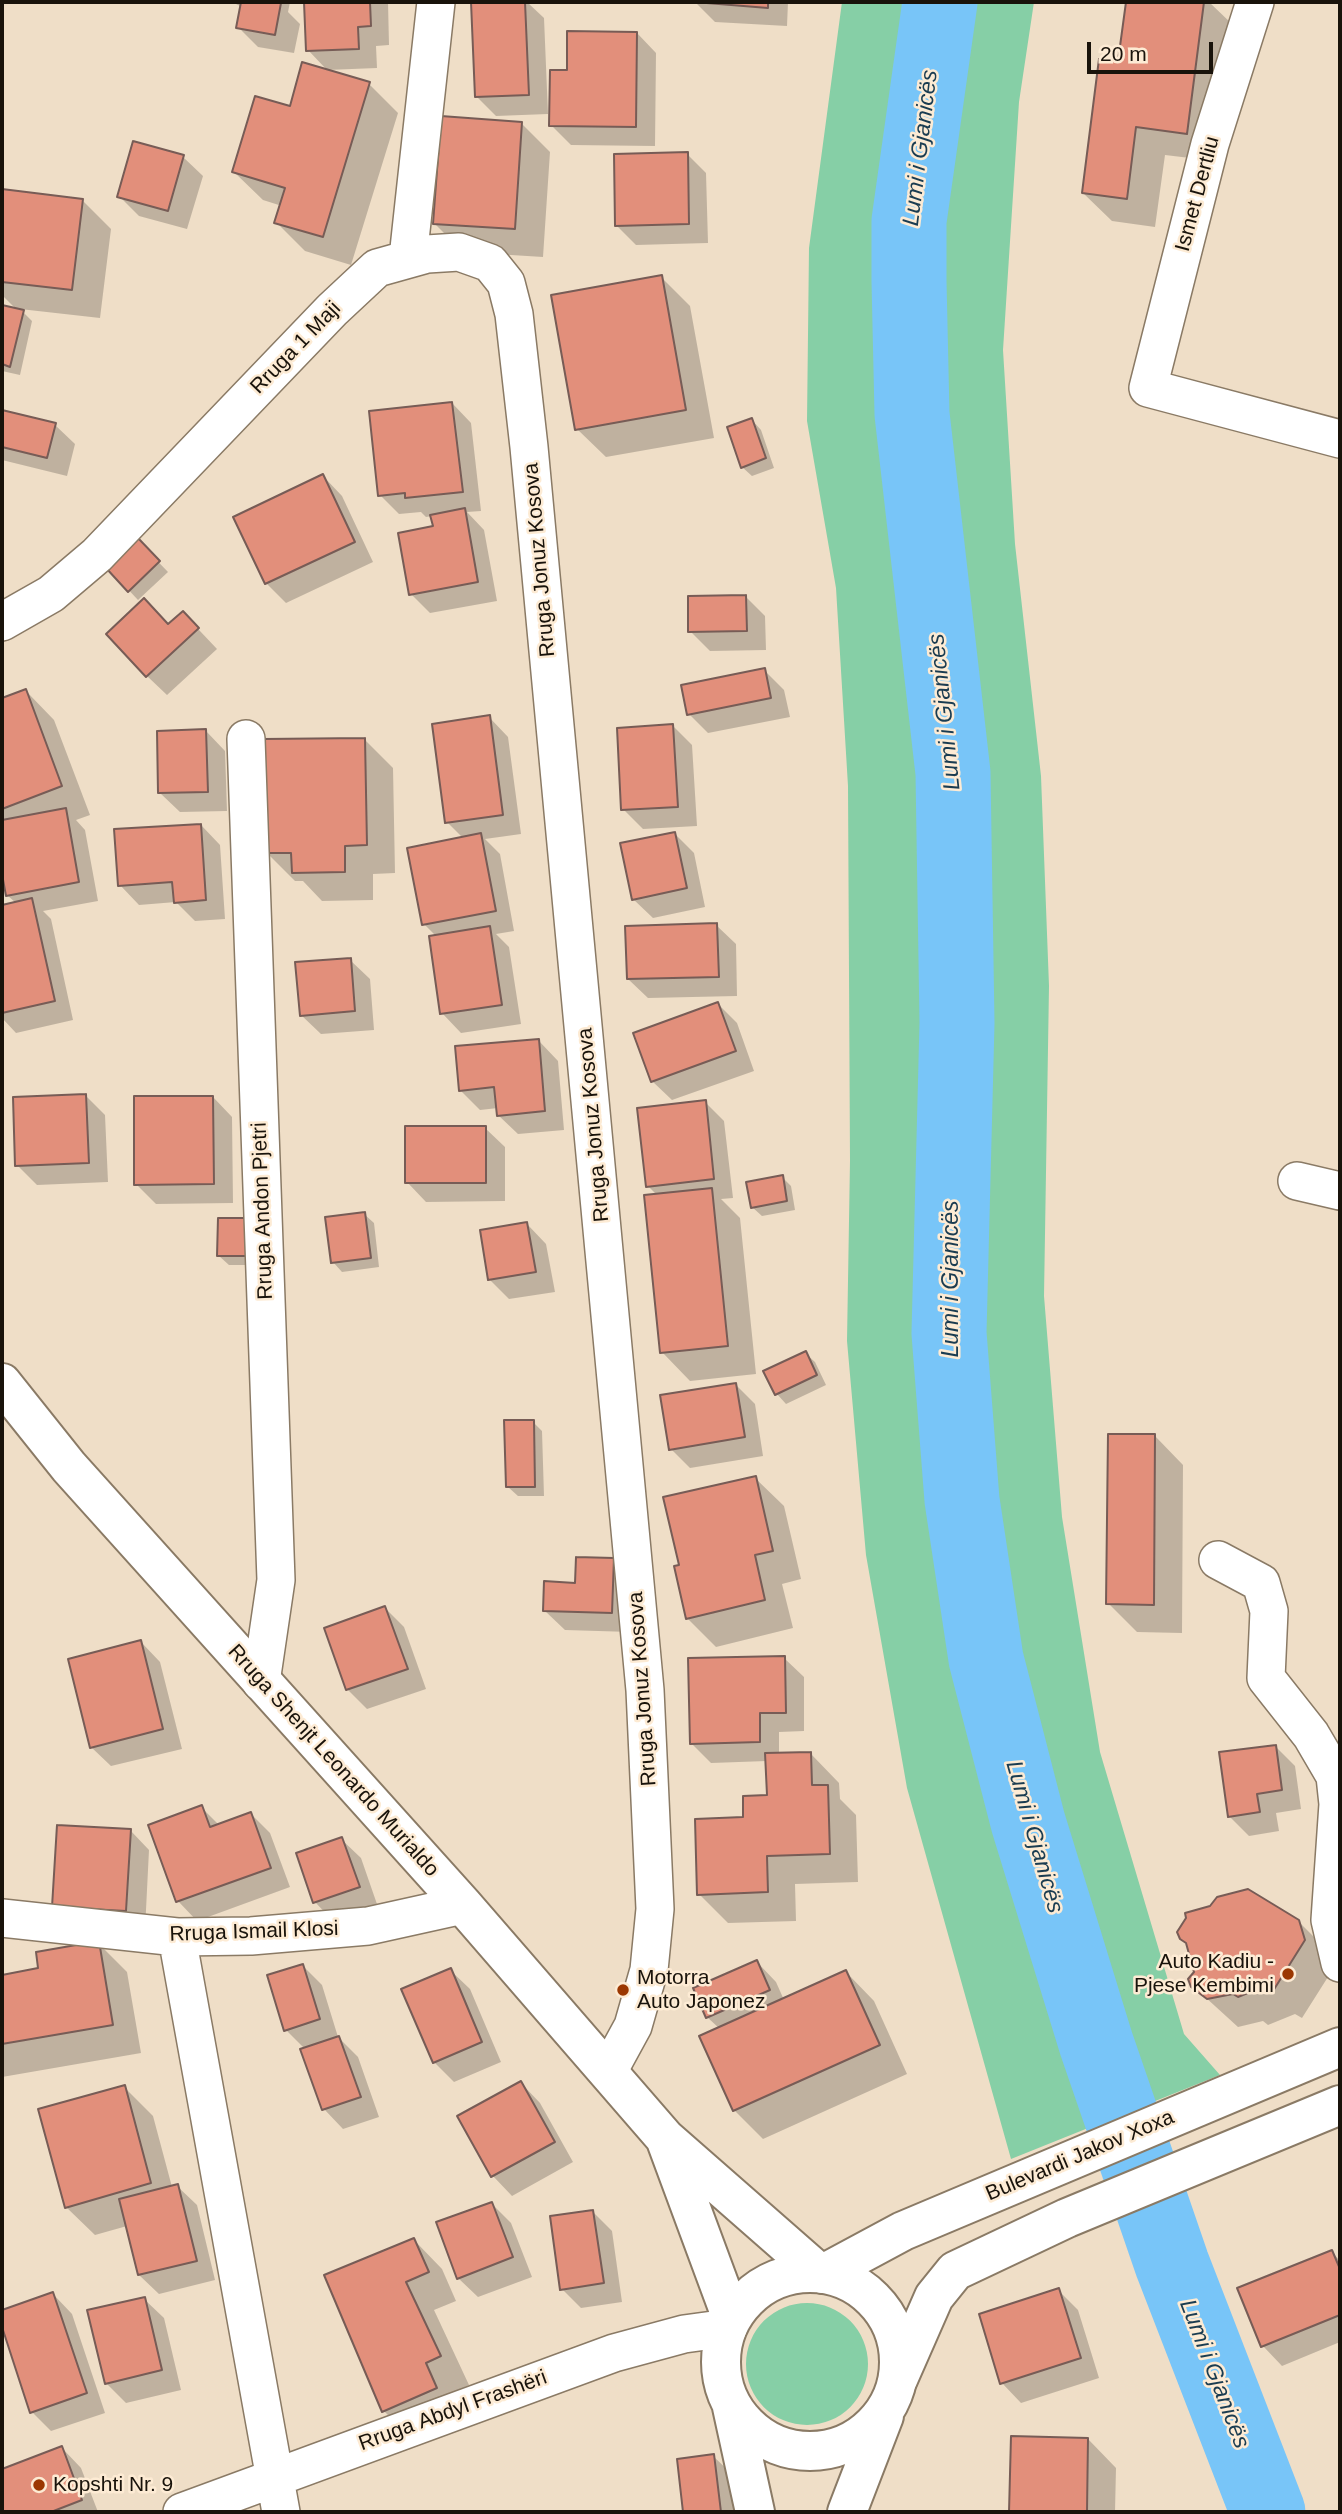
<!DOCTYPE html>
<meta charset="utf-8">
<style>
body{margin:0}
#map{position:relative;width:1342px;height:2514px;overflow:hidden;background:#efdec7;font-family:Helvetica,sans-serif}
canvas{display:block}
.frame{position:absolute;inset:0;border:4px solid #19130b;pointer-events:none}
.scale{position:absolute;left:1087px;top:42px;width:126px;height:32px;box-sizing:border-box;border:4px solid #19130b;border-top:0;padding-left:9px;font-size:21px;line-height:24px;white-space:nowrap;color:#19130b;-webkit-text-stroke:5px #fdebd4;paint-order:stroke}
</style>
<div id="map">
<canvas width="1342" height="2514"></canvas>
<div class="frame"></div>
<div class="scale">20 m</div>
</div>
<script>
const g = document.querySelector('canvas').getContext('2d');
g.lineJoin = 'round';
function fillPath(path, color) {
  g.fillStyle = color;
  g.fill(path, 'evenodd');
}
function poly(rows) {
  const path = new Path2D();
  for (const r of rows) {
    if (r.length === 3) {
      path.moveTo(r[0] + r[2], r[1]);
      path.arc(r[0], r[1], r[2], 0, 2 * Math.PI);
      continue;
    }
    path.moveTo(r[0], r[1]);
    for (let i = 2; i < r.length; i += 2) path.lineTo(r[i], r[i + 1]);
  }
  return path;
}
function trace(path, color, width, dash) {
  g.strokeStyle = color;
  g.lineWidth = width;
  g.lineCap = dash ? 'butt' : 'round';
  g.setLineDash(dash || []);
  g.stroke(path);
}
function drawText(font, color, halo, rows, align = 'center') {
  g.font = font + ' Helvetica,sans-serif';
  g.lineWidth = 5;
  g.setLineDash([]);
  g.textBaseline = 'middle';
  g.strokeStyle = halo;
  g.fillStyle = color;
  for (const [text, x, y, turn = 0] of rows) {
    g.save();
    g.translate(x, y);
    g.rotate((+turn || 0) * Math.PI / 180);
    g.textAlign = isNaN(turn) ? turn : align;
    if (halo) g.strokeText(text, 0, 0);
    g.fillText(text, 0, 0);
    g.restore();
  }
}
const green = poly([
 [842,2,1034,2,1019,102,1003,350,1015,544,1041,776,1049,986,1044,1296,1062,1517,1100,1752,1184,2034,1220,2075,1011,2159,907,1788,866,1555,847,1341,850,1161,848,786,836,588,807,421,809,248],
 [807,2364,61]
]);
const shadow = poly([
 [232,2,290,2,288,12,300,24,294,53,258,47,238,27,242,7],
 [306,2,388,2,389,45,376,46,377,68,327,70,308,50],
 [473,2,527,2,544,18,548,114,496,116,477,97],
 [788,2,787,26,715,22,696,3],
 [1128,2,1209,2,1233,25,1215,161,1165,155,1155,227,1112,221,1083,193,1120,63],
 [637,33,656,53,655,146,571,145,551,125,569,72],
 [369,84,398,113,351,265,305,251,276,222,282,206,263,200,234,172],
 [522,124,550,152,543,257,463,252,434,223],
 [687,154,706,173,708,243,636,245,617,226],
 [183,157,203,176,187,229,139,216,119,196],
 [2,191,82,200,111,229,100,318,20,309,32,321,20,375,2,371,2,306,17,310,2,295],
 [661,277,690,306,714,438,606,457,577,429],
 [452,403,471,423,481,511,467,512,484,530,497,601,430,613,411,594,435,528,432,516,426,517,421,512,399,514,380,495],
 [2,412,55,425,75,444,67,476,2,460],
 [752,420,761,430,774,468,752,476,742,467],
 [323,476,342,496,373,562,286,603,266,583,235,517],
 [138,541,168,572,138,600,108,568],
 [746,597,765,616,766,650,710,651,690,631],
 [183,613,217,649,167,695,147,676,169,626],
 [764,670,784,690,790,717,708,733,689,714],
 [26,691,54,720,90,815,76,820,85,830,98,901,43,911,51,919,73,1020,16,1033,2,1018,2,906,16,903,7,895,2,864,2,700],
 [489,717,508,737,521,834,485,839,500,854,514,931,496,934,509,947,521,1024,461,1033,442,1013,436,936,424,924,463,838,447,822],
 [672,725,692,745,697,826,643,829,623,809],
 [206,731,225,751,227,811,180,812,160,793],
 [365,740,393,768,395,873,373,874,373,900,322,901,303,881,295,881,266,852],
 [201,825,220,845,225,919,195,921,176,902,139,905,120,885],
 [674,833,694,853,705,907,653,918,633,899],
 [716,925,736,944,737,996,648,998,628,979],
 [350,960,370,979,374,1030,321,1034,301,1015],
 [718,1004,737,1023,754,1071,672,1100,652,1081],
 [539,1041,558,1061,564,1130,518,1134,498,1115,498,1108,480,1110,460,1090],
 [85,1095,105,1115,108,1182,37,1185,17,1165],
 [213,1097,232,1117,233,1203,156,1204,136,1184],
 [705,1102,724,1121,733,1198,721,1199,740,1218,756,1374,690,1381,662,1352,657,1195,648,1186],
 [485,1128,505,1147,505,1201,426,1202,407,1182],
 [782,1177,791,1186,795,1210,762,1216,752,1207],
 [364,1214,374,1223,379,1267,342,1272,333,1262],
 [527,1224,546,1244,555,1292,509,1299,490,1280],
 [260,1229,259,1265,229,1265,219,1256],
 [805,1353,815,1362,826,1385,786,1404,777,1394,766,1372],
 [735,1384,755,1404,763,1456,690,1468,671,1449],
 [533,1422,542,1431,544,1496,518,1496,508,1487],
 [1155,1436,1183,1465,1182,1633,1137,1632,1108,1603],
 [755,1478,784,1506,801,1579,782,1584,793,1628,716,1647,687,1618,681,1566],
 [613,1560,633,1579,631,1632,565,1630,545,1611],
 [385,1608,404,1627,426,1689,367,1709,347,1689],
 [141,1642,160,1662,182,1749,111,1766,91,1747],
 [784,1658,804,1677,804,1731,779,1732,779,1755,811,1754,839,1783,840,1799,856,1815,858,1882,795,1884,796,1921,728,1923,699,1894,745,1818,768,1797,767,1761,711,1763,691,1743],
 [1275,1746,1295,1766,1301,1809,1276,1813,1279,1831,1249,1836,1229,1816],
 [201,1807,219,1825,251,1814,270,1833,290,1887,197,1921,178,1901],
 [130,1830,149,1850,145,1930,73,1926],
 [341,1839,361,1858,378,1907,334,1922,315,1902,298,1854],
 [1298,1921,1328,1951,1333,1969,1302,2018,1295,2014,1268,2025,1263,2021,1238,2027,1193,1986],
 [98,1943,127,1972,141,2053,2,2077,2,1977,40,1970],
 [757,1962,776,1982,784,2000,846,1972,874,2001,907,2074,763,2139,734,2110,720,2029,707,2017],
 [303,1966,322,1985,338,2037,358,2057,379,2117,343,2129,324,2109,305,2049,286,2030],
 [450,1970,470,1989,501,2062,454,2082,434,2062],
 [521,2083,540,2103,573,2162,512,2196,493,2176],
 [124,2087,153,2116,172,2187,177,2186,197,2205,215,2280,159,2294,139,2275,127,2226,95,2235,66,2207],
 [492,2204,511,2223,532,2277,478,2297,458,2278],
 [593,2212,612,2231,622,2302,581,2308,562,2289],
 [414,2240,442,2269,456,2301,434,2310,469,2385,454,2392,465,2417,412,2440,384,2411,326,2276],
 [1332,2252,1340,2261,1340,2342,1282,2366,1263,2346,1240,2289],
 [1058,2290,1078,2310,1099,2378,1021,2403,1002,2383],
 [53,2294,72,2314,105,2413,51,2431,32,2412,2,2321,2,2311],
 [144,2299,164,2318,181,2390,126,2403,106,2383],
 [1012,2438,1088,2439,1116,2468,1115,2512,1011,2512],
 [62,2448,81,2468,98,2512,2,2512,2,2471],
 [713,2456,733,2475,737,2512,685,2512,679,2460]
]);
const river = poly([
 [940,2,909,221,909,281,912,414,953,773,957,1023,949,1333,962,1500,986,1659,1028,1822,1096,2043,1172,2264,1268,2512]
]);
const building = poly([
 [241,2,281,3,275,35,236,28,241,2],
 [304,2,370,2,371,26,358,27,359,49,306,51,304,2],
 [471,2,525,2,529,95,475,97,471,2],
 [694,2,768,2,768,8,694,2],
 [1126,2,1204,2,1187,134,1136,127,1127,199,1082,193,1099,59,1118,61,1126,2],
 [567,31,637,32,636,127,549,126,550,70,567,70,567,31],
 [302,62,370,82,323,237,274,223,285,188,232,172,255,96,290,106,302,62],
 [441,116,522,122,515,229,433,224,441,116],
 [133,141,184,155,168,211,117,197,133,141],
 [688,152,689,224,615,226,614,154,688,152],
 [2,189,83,199,72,290,2,282,2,189],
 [662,275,686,410,575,430,551,295,662,275],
 [2,305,24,310,10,367,2,364,2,305],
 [452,402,463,492,405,498,405,493,378,496,369,411,452,402],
 [2,410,56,423,47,458,2,447,2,410],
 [752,418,766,458,741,468,727,427,752,418],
 [323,474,355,542,265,584,233,517,323,474],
 [465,508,478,582,409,595,398,533,433,526,430,515,465,508],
 [138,538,160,561,128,592,106,568,138,538],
 [746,595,747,631,688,632,688,596,746,595],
 [144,598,168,624,183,611,199,628,146,677,106,634,144,598],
 [765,668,771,698,687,715,681,685,765,668],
 [26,689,62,786,2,809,2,698,26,689],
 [490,715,503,815,445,823,432,724,490,715],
 [673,724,678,807,621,810,617,728,673,724],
 [206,729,208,792,158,793,157,731,206,729],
 [365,738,367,845,345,846,345,872,292,873,291,853,264,853,263,739,365,738],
 [66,808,79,882,6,896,2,874,2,820,66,808],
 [201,824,206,900,174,903,172,882,118,886,114,829,201,824],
 [675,832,687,888,632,900,620,843,675,832],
 [481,833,496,911,422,925,407,848,481,833],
 [32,898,55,1001,2,1013,2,905,32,898],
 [717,923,719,977,627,979,625,926,717,923],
 [490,926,502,1005,440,1014,429,936,490,926],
 [351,958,355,1011,300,1016,295,962,351,958],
 [718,1002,736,1051,651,1082,633,1033,718,1002],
 [539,1039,545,1111,497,1116,494,1087,459,1091,455,1046,539,1039],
 [86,1094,89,1163,15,1166,13,1097,86,1094],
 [134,1096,213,1096,214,1184,134,1185,134,1096],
 [706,1100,714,1179,646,1187,637,1108,706,1100],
 [405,1126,486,1126,486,1183,405,1183,405,1126],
 [783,1175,787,1201,751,1208,746,1182,783,1175],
 [712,1188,728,1346,660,1353,644,1195,712,1188],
 [365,1212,371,1258,331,1263,325,1217,365,1212],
 [218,1218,251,1218,251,1256,217,1256,218,1218],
 [527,1222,536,1272,488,1280,480,1230,527,1222],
 [806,1351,817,1375,775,1395,763,1371,806,1351],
 [736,1383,745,1437,669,1450,660,1395,736,1383],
 [504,1420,534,1420,535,1487,506,1487,504,1420],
 [1108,1434,1155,1434,1154,1605,1106,1604,1108,1434],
 [756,1476,773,1551,755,1555,765,1600,686,1619,674,1566,679,1565,663,1497,756,1476],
 [576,1557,614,1558,612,1613,543,1611,544,1581,575,1583,576,1557],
 [385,1606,408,1669,346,1690,324,1628,385,1606],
 [141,1640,163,1729,90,1748,68,1659,141,1640],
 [785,1656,786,1713,760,1713,760,1742,690,1744,688,1658,785,1656],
 [1276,1745,1282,1790,1257,1794,1260,1812,1228,1817,1219,1752,1276,1745],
 [811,1752,812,1785,828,1785,830,1854,767,1856,768,1892,697,1895,695,1819,743,1817,743,1796,767,1795,765,1753,811,1752],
 [202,1805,210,1827,251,1812,271,1868,176,1902,148,1825,202,1805],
 [57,1825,131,1829,126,1911,52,1907,57,1825],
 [342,1837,360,1887,313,1903,296,1853,342,1837],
 [1248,1889,1299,1920,1305,1940,1273,1991,1265,1986,1238,1997,1233,1994,1207,1999,1191,1987,1188,1979,1194,1972,1186,1943,1180,1939,1177,1932,1186,1918,1185,1913,1210,1906,1217,1897,1248,1889],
 [99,1941,113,2025,2,2044,2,1975,38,1968,36,1952,99,1941],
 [757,1960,770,1990,706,2018,693,1988,757,1960],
 [303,1964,320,2019,284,2031,267,1975,303,1964],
 [451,1968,482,2042,433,2063,401,1989,451,1968],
 [846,1970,880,2045,733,2111,699,2036,846,1970],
 [339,2036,361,2097,322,2110,300,2049,339,2036],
 [521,2081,555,2142,491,2177,457,2116,521,2081],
 [125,2085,151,2183,65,2208,38,2109,125,2085],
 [178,2184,197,2261,138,2275,119,2199,178,2184],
 [492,2202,513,2257,457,2279,436,2222,492,2202],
 [593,2210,604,2283,560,2290,550,2216,593,2210],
 [414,2238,429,2272,406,2282,441,2356,426,2363,437,2388,382,2412,324,2275,414,2238],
 [1332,2250,1340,2269,1340,2315,1261,2347,1237,2288,1332,2250],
 [1059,2288,1081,2358,1000,2384,979,2314,1059,2288],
 [53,2292,87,2393,30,2413,2,2327,2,2310,53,2292],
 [145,2297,162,2370,105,2384,87,2310,145,2297],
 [1011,2436,1088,2438,1087,2512,1009,2512,1011,2436],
 [62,2446,82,2500,51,2512,2,2512,2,2469,62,2446],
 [714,2454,721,2512,683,2512,677,2459,714,2454]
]);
const minor = poly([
 [1255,2,1210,144,1148,388,1340,439],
 [408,258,436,2],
 [2,622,51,594,97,555,332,310,377,268,427,254,459,252,490,263,506,283,514,314,529,447,645,1690,655,1909,649,1970,633,2026,609,2070],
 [246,739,276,1580,261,1682],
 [1297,1181,1340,1191],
 [1218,1560,1261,1583,1269,1611,1266,1678,1311,1735,1335,1776,1338,1804,1330,1920,1340,1963],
 [2,1918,177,1937,251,1936,368,1926,463,1905],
 [177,1937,281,2512],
 [182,2512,614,2353,684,2334,728,2328]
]);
const secondary = poly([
 [823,2274,903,2231,1340,2047],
 [898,2379,934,2297,955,2271,1067,2218,1340,2105]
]);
const primary = poly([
 [2,1383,69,1467,463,1905,665,2138,819,2273],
 [665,2138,732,2319],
 [810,2362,89],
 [732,2407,755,2512],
 [847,2512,884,2416]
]);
const markers = [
 [1288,1974,7,"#9b3701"],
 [623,1990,7,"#9b3701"],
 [39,2485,7,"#9b3701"]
];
const streetNames = [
 ["Ismet Dertliu",1198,194,-75],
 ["Rruga 1 Maji",296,348,-46],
 ["Rruga Jonuz Kosova",540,560,-95],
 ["Rruga Jonuz Kosova",594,1125,-95],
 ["Rruga Andon Pjetri",263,1211,-92],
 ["Rruga Jonuz Kosova",643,1689,-94],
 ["Rruga Shenjt Leonardo Murialdo",333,1761,48],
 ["Rruga Ismail Klosi",254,1932,-2],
 ["Bulevardi Jakov Xoxa",1080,2156,-23],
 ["Rruga Abdyl Frashëri",453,2411,-20]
];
const poiNames = [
 ["Auto Kadiu -",1274,1962,"right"],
 ["Pjese Kembimi",1274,1986,"right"],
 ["Motorra",637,1978],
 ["Auto Japonez",637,2002],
 ["Kopshti Nr. 9",53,2485]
];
const waterNames = [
 ["Lumi i Gjanicës",921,148,-83],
 ["Lumi i Gjanicës",945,712,-96],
 ["Lumi i Gjanicës",952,1279,-90],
 ["Lumi i Gjanicës",1034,1837,74],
 ["Lumi i Gjanicës",1214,2374,69]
];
fillPath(green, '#86cfa6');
fillPath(shadow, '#0003');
trace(river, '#78c5f8', 75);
fillPath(building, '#e28f7b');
trace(building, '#775c56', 2);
trace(minor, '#8a7a65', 40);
trace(secondary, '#8a7a65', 42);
trace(primary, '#8a7a65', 42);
trace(minor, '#fff', 37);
trace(secondary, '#fff', 38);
trace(primary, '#fff', 38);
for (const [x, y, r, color] of markers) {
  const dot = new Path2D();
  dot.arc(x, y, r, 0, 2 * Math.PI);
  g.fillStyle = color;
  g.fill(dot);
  trace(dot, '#fdebd4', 2.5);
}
drawText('21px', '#19130b', '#fdebd4', streetNames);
drawText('21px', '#19130b', '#fdebd4', poiNames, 'left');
drawText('italic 23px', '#1a3c51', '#fdebd4', waterNames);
</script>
